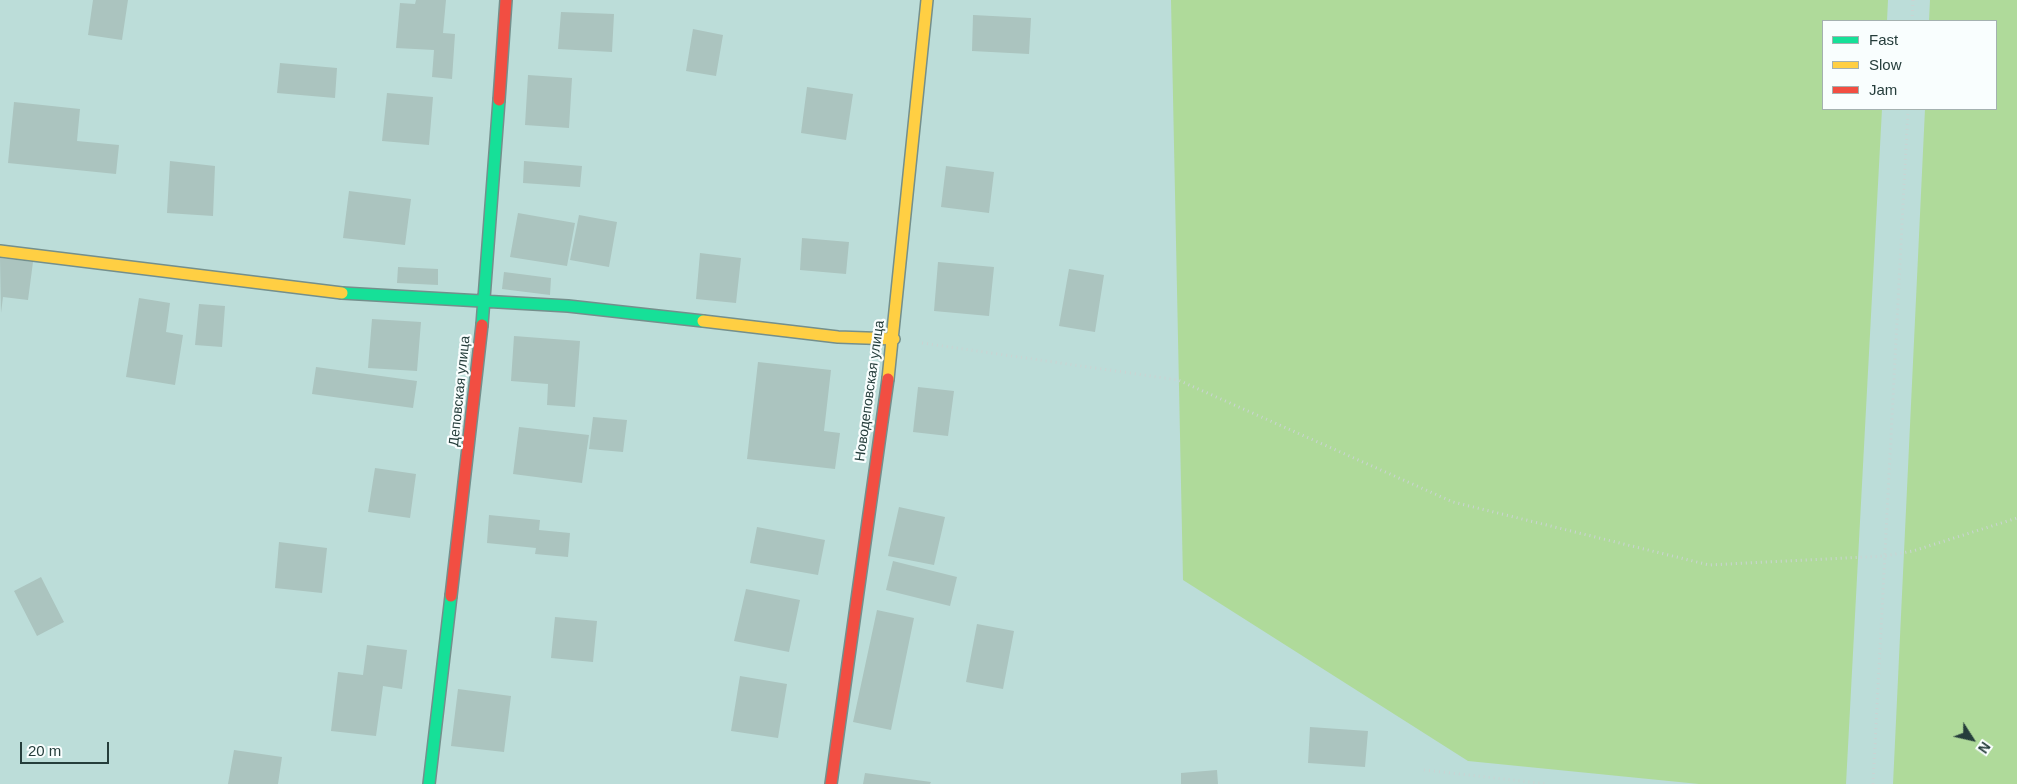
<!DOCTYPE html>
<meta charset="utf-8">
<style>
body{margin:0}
#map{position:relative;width:2017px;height:784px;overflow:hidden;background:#bcddd9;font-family:Helvetica,sans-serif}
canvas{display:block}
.legend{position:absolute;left:1822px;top:20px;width:175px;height:90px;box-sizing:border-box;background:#f9fefe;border:1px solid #a4b1b0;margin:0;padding:6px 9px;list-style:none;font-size:15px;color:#253d3b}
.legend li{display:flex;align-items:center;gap:10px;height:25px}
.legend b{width:25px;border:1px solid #a4b1b0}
.north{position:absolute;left:1947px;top:714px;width:50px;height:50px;-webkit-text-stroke:4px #f9fefe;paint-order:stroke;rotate:125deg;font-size:14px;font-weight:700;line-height:20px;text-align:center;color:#253d3b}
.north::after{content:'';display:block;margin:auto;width:18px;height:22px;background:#253d3b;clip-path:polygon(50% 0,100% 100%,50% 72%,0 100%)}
.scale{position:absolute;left:20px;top:742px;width:89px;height:22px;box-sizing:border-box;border:2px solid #253d3b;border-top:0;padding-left:6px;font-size:15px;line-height:18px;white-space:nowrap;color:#253d3b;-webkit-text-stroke:4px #f9fefe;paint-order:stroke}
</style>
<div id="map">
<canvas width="2017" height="784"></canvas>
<ul class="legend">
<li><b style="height:6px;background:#16e098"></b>Fast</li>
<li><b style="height:6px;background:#ffcf43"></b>Slow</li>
<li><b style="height:6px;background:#f24e42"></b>Jam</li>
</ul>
<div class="north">N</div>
<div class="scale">20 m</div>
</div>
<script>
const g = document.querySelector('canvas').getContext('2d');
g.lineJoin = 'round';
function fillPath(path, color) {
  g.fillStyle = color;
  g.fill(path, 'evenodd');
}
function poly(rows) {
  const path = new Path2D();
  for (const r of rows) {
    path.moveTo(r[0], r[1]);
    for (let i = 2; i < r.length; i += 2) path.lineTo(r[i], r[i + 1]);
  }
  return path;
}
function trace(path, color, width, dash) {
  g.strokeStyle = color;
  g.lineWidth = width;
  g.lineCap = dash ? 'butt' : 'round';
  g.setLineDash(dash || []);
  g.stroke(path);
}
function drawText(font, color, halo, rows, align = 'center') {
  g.font = font + ' Helvetica,sans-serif';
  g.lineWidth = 4.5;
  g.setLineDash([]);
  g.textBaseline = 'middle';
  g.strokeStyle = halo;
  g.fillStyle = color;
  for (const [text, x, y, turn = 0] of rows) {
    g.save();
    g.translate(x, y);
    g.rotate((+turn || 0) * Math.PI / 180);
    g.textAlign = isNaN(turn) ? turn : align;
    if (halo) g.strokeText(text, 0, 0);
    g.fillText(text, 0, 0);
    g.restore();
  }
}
const green = poly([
 [1171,0,1888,0,1887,21,1823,21,1823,109,1882,109,1846,784,1699,784,1468,761,1183,580],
 [1930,0,2017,0,2017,784,1893,784,1925,109,1996,109,1996,21,1929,21]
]);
const building = poly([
 [93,0,128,0,122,40,88,35],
 [416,0,446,0,443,33,455,34,452,79,432,77,434,50,396,48,400,3,415,4],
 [561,12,614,14,612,52,558,49],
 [973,15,1031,18,1029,54,972,51],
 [693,29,723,35,716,76,686,71],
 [280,63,337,68,335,98,277,93],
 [528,75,572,78,569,128,525,125],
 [807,87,853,94,846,140,801,133],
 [387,93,433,97,429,145,382,141],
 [14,102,80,109,77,141,119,145,116,174,8,163],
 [170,161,215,166,213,216,167,213],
 [524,161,582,166,580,187,523,183],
 [946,166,994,172,989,213,941,207],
 [349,191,411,199,405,245,343,238],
 [518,213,575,223,567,266,510,257],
 [579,215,617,222,609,267,570,260],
 [802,238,849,242,846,274,800,270],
 [700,253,741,258,736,303,696,299],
 [0,258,33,262,28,300,3,297,1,313],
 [938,262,994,267,989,316,934,311],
 [398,267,438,269,438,285,397,283],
 [1069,269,1104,275,1095,332,1059,326],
 [504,272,551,278,550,295,502,289],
 [139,298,170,303,166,332,183,335,175,385,126,377],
 [199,304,225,306,222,347,195,345],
 [372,319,421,322,417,371,368,368],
 [514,336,580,341,575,407,547,405,548,384,511,381],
 [758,362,831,370,824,431,840,433,835,469,747,459],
 [316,367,417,381,413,408,312,394],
 [918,387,954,391,948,436,913,432],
 [593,417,627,420,623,452,589,449],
 [519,427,589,435,582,483,513,474],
 [375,468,416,474,410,518,368,512],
 [899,507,945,517,934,565,888,556],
 [489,515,540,520,539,530,570,533,568,557,535,554,536,548,487,543],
 [757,527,825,540,818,575,750,563],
 [279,542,327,548,322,593,275,588],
 [893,561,957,577,950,606,886,590],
 [41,577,64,622,37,636,14,591],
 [746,589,800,600,789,652,734,641],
 [877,610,914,618,891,730,853,722],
 [555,617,597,621,593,662,551,658],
 [977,624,1014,631,1003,689,966,682],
 [367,645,407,650,402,689,383,686,376,736,331,731,338,672,363,675],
 [740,676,787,684,778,738,731,731],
 [458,689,511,696,504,752,451,746],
 [1310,727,1368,731,1365,767,1308,763],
 [234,750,282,757,278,784,228,784],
 [1217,770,1218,784,1181,784,1181,773],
 [865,773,931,782,930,784,863,784]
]);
const path = poly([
 [1912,21,1913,0],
 [922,343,1178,380,1453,502,1709,565,1884,556,1913,551,2017,518],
 [1424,770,1548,784],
 [1873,784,1908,109]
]);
const fast = poly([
 [342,293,568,306,703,321],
 [482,325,499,100],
 [429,784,451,596]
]);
const slow = poly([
 [0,251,342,293],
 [703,321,838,337,894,339],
 [888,379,927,0]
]);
const jam = poly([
 [499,100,506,0],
 [451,596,482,325],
 [831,784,888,379]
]);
const streetNames = [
 ["Деповская улица",460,391,-84],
 ["Новодеповская улица",870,391,-82]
];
fillPath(green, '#afda9a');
fillPath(building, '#abc4bf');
trace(fast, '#748f8c', 14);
trace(slow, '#748f8c', 14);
trace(jam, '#748f8c', 14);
trace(path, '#cad4d3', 3, [1, 4]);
trace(fast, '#16e098', 11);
trace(slow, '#ffcf43', 11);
trace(jam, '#f24e42', 11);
drawText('14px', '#253d3b', '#f9fefe', streetNames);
</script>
